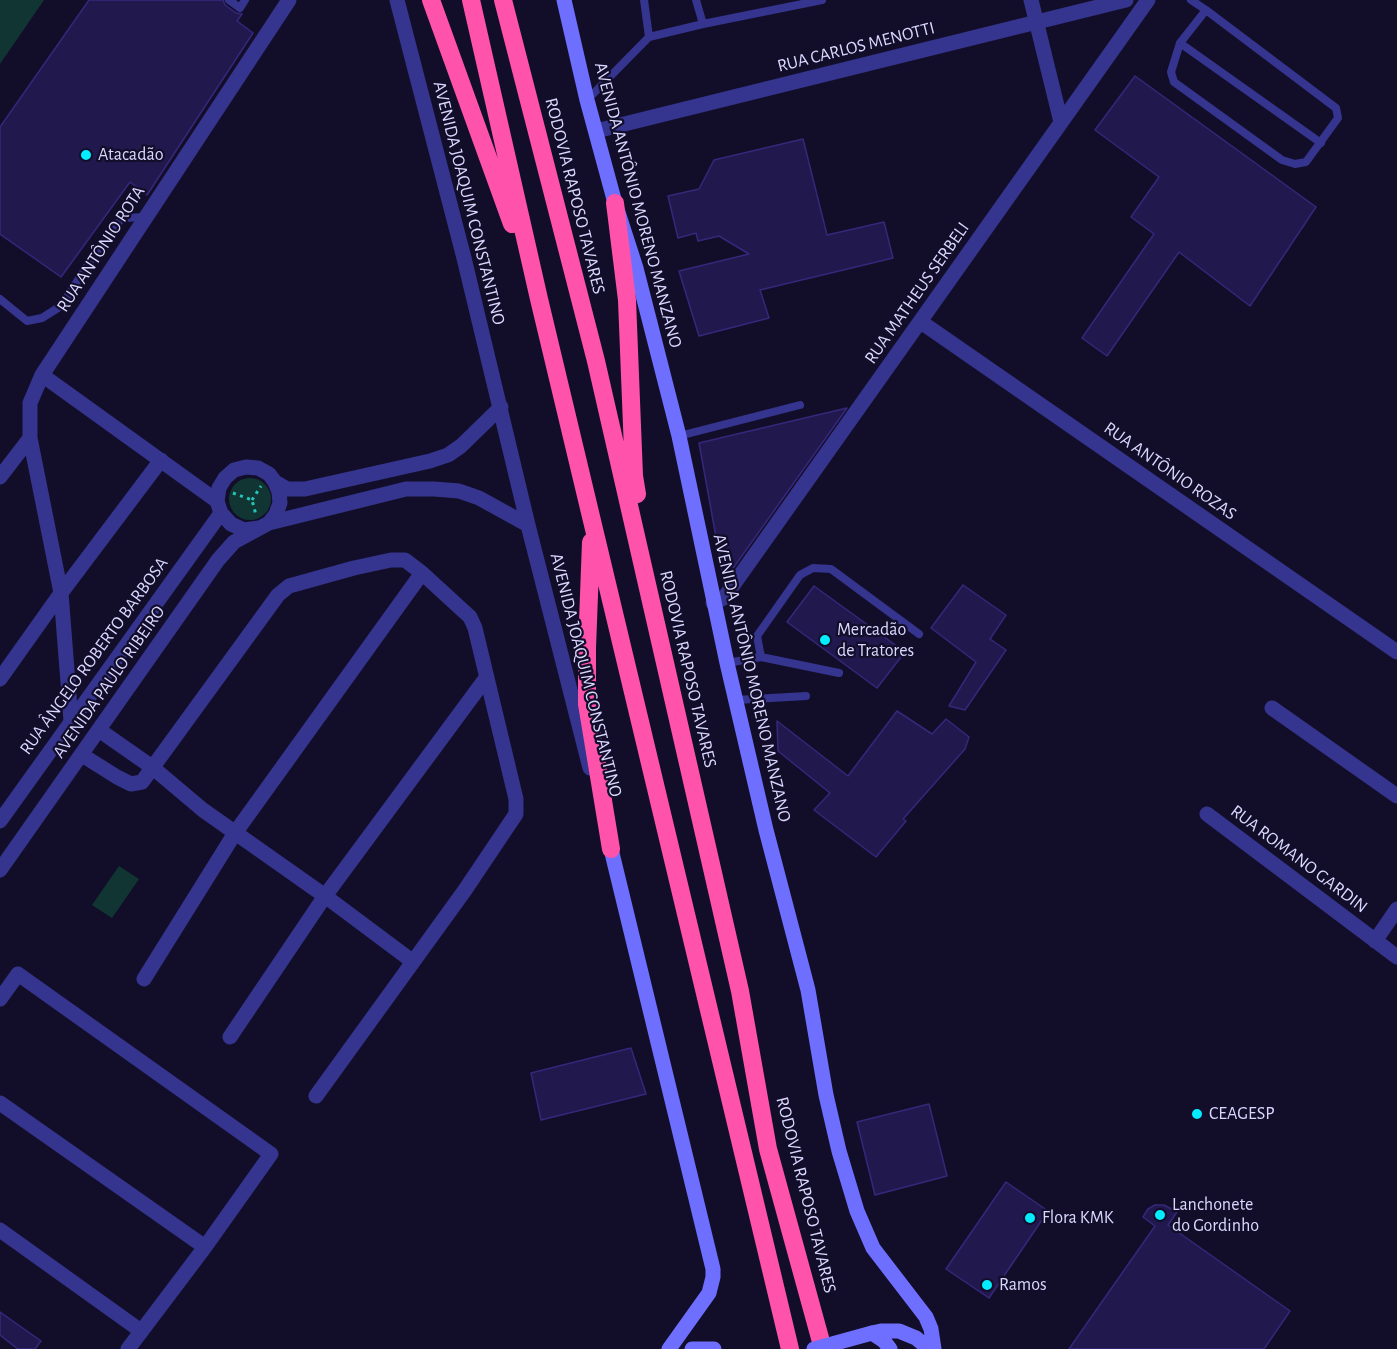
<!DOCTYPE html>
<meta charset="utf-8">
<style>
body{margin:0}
canvas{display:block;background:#120e2a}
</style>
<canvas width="1397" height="1349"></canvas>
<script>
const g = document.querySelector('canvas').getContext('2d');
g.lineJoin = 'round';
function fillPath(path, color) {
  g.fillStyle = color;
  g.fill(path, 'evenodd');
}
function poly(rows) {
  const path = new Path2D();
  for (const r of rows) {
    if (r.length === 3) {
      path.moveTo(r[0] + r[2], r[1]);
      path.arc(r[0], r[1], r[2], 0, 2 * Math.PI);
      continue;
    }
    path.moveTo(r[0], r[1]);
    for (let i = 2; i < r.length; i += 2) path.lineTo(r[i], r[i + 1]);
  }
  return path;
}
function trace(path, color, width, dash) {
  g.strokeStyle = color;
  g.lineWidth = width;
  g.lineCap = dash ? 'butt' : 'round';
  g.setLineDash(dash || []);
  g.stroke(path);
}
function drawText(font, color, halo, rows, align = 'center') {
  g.font = font + ' "Alegreya Sans",sans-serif';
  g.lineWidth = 4.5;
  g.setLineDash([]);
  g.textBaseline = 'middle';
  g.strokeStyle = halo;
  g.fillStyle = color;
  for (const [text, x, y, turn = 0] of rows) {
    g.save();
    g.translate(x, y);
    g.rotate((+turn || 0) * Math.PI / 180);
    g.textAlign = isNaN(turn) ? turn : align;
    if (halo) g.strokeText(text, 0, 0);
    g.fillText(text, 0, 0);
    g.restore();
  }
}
const green = poly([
 [0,0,44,0,0,64],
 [250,499,21],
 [119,866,139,879,112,918,92,905]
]);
const building = poly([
 [89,0,223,0,225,5,236,13,242,14,237,21,253,33,147,195,130,182,61,277,0,234,0,127,89,0],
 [1135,76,1316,207,1250,306,1179,252,1107,356,1082,338,1154,234,1131,217,1159,177,1095,130,1135,76],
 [803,139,827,235,884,222,893,258,760,290,769,318,699,336,679,271,749,254,719,236,698,241,696,233,678,238,668,196,699,189,714,160,803,139],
 [847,408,724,581,699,443,847,408],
 [963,585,1006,615,990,639,1006,650,965,710,949,706,976,662,931,628,963,585],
 [814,586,905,652,877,688,787,622,814,586],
 [897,711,932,734,946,719,969,737,965,749,903,819,906,821,876,857,814,810,830,793,778,751,777,721,848,776,897,711],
 [631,1048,646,1094,541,1120,531,1073,631,1048],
 [929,1104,947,1176,875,1195,857,1122,929,1104],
 [1006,1182,1048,1211,989,1298,946,1269,1006,1182],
 [1155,1205,1164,1205,1177,1212,1168,1225,1290,1311,1264,1349,1069,1349,1155,1226,1143,1217,1148,1209,1155,1205],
 [0,1312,41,1341,35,1349,18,1349,0,1335,0,1312]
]);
const path = poly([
 [233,493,252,500,256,515],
 [252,500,261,486]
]);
const service = poly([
 [229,0,240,8,245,0],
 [644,0,649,37],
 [696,0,703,24],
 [1191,0,1206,10,1336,108,1338,118,1306,162,1295,164,1282,160,1174,82,1171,72,1180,43,1206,10],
 [1180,43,1321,143],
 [587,100,649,37,703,24,822,0],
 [0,299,27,321,42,318,61,306,99,248,122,218,146,217],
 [679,436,800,405],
 [761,657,757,636,800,575,813,568,831,569,919,634],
 [727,663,761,657,839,673],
 [736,700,806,696]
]);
const minor = poly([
 [1031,0,1061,122],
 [596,131,1126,0],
 [921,322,1397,652],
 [42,375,217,501],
 [0,477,30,438],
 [713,603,724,598,1148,0],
 [0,679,61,593,161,460],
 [1272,708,1397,796],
 [71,721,61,593,30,438,30,403,42,375,289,0],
 [99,730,152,767,203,810,325,896,412,961],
 [82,755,117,777,131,784,142,782,278,595,289,586,354,568,391,560,405,560,422,573,470,617,475,628,516,799,516,814,465,890,316,1096],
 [1207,814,1397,957],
 [1375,941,1397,909],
 [144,979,235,833,422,573],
 [0,999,18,974,271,1154,205,1247,128,1349],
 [230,1037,325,896,486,678],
 [0,1103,205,1247],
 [0,1230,141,1331]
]);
const tertiary = poly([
 [397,0,464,258,528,525,590,768],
 [275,482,287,489,305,489,430,461,448,455,461,446,501,407],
 [269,523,406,489,434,489,459,491,479,498,528,525],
 [0,821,221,513],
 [0,870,218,560,234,542,269,523,276,514,280,503,279,492,275,482,269,474,258,468,246,467,234,470,225,478,219,488,217,501,221,513,231,524,244,530,259,528]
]);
const secondary = poly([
 [564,0,587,100,615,203,636,268,679,436,727,663,766,830,808,990,826,1095,839,1151,857,1211,873,1248,926,1317,931,1329,934,1349],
 [611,849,713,1269,713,1277,709,1293,669,1349],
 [872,1333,881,1331,899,1331,916,1338,929,1349],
 [872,1333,884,1341,890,1349],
 [692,1349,714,1349]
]);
const motorway = poly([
 [431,0,512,224],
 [471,0,539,299,790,1349],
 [503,0,596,361,740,991,768,1149,823,1349],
 [615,203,627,300,634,476,637,494],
 [591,542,587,648,587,704,611,849]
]);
const secondaryBridge = poly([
 [814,1349,872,1333]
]);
const markers = [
 [86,155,6,"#03edff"],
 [825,640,6,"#03edff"],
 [1197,1114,6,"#03edff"],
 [1160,1215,6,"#03edff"],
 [1030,1218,6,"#03edff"],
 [987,1285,6,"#03edff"]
];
const streetNames = [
 ["RUA CARLOS MENOTTI",856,47,-14],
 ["RODOVIA RAPOSO TAVARES",575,196,76],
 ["AVENIDA JOAQUIM CONSTANTINO",469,203,76],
 ["AVENIDA ANTÔNIO MORENO MANZANO",638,205,75],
 ["RUA ANTÔNIO ROTA",101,249,-57],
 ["RUA MATHEUS SERBELI",917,293,-55],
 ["RUA ANTÔNIO ROZAS",1170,471,35],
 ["RUA ÂNGELO ROBERTO BARBOSA",94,656,-54],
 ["RODOVIA RAPOSO TAVARES",688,669,77],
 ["AVENIDA JOAQUIM CONSTANTINO",586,675,76],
 ["AVENIDA ANTÔNIO MORENO MANZANO",752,678,77],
 ["AVENIDA PAULO RIBEIRO",109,682,-55],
 ["RUA ROMANO GARDIN",1299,859,37],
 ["RODOVIA RAPOSO TAVARES",806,1195,76]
];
const poiNames = [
 ["Atacadão",98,155],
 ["Mercadão",837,630],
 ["de Tratores",837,651],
 ["CEAGESP",1209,1114],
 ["Lanchonete",1172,1205],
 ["do Gordinho",1172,1226],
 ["Flora KMK",1042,1218],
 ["Ramos",999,1285]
];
fillPath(green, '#103532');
fillPath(building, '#21184d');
trace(building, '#36277b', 1.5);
trace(path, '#23c6b8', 3, [3, 4.5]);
trace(service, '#35348e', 8);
trace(minor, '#35348e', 15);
trace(tertiary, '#35348e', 15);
trace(secondary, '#6e6fff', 15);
trace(motorway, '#ff52aa', 18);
trace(secondaryBridge, '#6e6fff', 15);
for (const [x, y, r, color] of markers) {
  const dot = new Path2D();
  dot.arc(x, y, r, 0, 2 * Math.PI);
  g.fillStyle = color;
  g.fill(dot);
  trace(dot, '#120e2a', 2);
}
drawText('18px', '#dad7ff', '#120e2a', streetNames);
drawText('18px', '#dad7ff', '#120e2a', poiNames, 'left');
</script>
